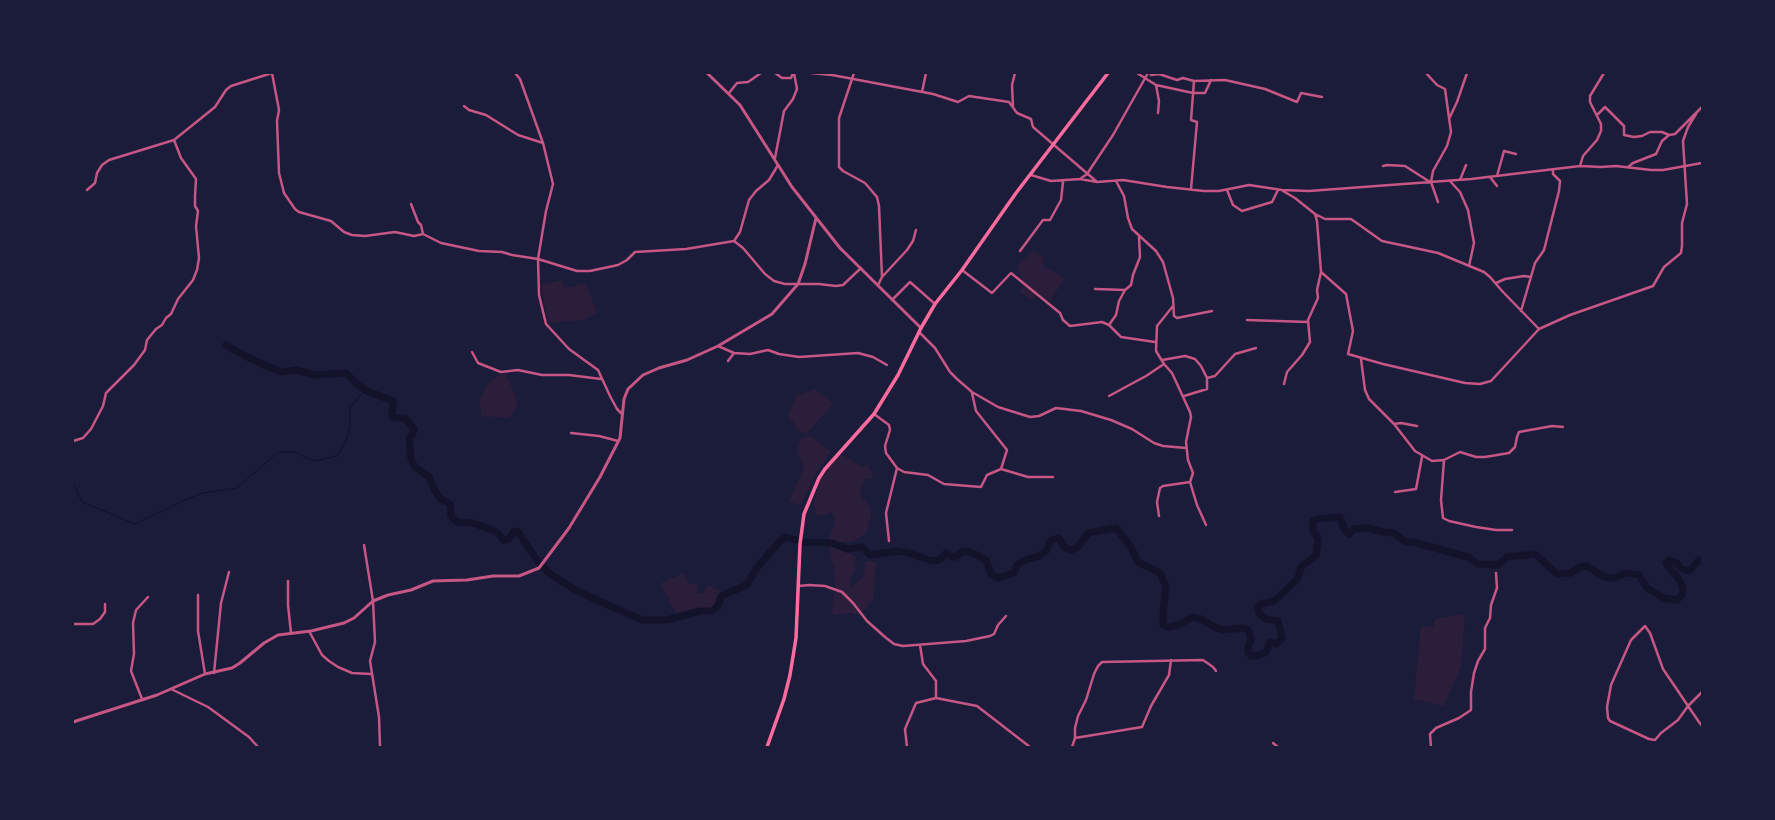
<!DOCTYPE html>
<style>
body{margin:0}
#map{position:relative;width:1775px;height:820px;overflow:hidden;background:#1b1b3a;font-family:"Golos Text",sans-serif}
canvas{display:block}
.frame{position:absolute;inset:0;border:74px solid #1b1b3a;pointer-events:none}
</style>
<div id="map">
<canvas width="1775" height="820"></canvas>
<div class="frame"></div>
</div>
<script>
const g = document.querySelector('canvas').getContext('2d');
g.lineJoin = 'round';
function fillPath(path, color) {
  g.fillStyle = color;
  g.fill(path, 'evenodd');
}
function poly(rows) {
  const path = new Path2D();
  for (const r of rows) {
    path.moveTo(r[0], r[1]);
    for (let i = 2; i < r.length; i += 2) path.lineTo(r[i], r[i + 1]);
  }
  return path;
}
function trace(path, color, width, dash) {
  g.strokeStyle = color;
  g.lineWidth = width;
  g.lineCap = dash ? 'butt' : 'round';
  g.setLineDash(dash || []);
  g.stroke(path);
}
const green = poly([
 [1034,251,1043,257,1044,267,1065,278,1050,301,1038,294,1032,300,1020,292,1024,286,1017,265],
 [562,280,565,288,586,283,597,313,583,320,548,323,541,285],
 [500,374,506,374,516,397,517,408,509,418,482,416,479,401,487,385],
 [815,389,834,403,806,434,799,431,788,415,797,395],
 [811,436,831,452,817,471,801,505,789,502,804,467,797,451,800,439],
 [843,455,862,467,868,464,874,478,864,480,860,495,870,507,871,515,866,534,852,542,842,542,839,548,856,557,855,570,849,581,851,587,864,576,865,562,871,561,876,562,874,598,868,606,858,615,850,613,833,615,832,608,835,593,834,566,831,558,830,535,834,527,835,518,832,512,821,516,816,515,814,503,819,481,828,468,838,457],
 [684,573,689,584,697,584,697,593,703,593,707,585,723,592,716,604,710,608,699,609,677,616,661,583],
 [1465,614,1461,666,1444,706,1414,699,1421,626,1433,627,1435,619]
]);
const stream = poly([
 [73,483,82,502,135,524,185,500,202,493,237,488,278,452,294,452,314,461,337,456,346,441,350,427,350,408,362,393,367,391]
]);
const river = poly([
 [226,345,247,357,281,372,296,370,315,375,346,373,358,385,367,391,393,401,392,416,396,418,405,418,414,429,412,435,409,438,411,459,415,467,429,477,435,491,441,499,450,504,451,516,457,522,472,523,487,528,498,533,503,540,509,539,514,531,518,532,541,566,552,575,577,591,642,620,667,620,700,611,712,611,718,606,721,596,747,585,756,569,779,542,786,537,803,542,832,543,847,549,862,547,870,555,897,551,909,553,932,561,940,560,946,553,952,557,956,557,961,552,968,551,975,554,986,560,991,574,998,578,1014,573,1017,565,1022,561,1039,556,1047,550,1049,542,1052,540,1059,538,1064,547,1071,550,1078,547,1088,533,1116,528,1131,547,1138,562,1160,573,1166,587,1163,613,1163,625,1169,627,1178,625,1193,617,1201,619,1216,628,1224,630,1244,628,1249,631,1251,640,1248,647,1248,652,1251,656,1259,655,1266,652,1270,642,1276,644,1282,639,1278,621,1266,619,1259,613,1258,607,1261,604,1274,601,1287,589,1298,578,1301,567,1316,555,1318,539,1313,530,1313,521,1317,519,1340,517,1344,529,1349,534,1354,529,1368,528,1383,532,1394,533,1404,541,1417,543,1468,557,1478,564,1498,565,1507,557,1535,554,1557,574,1571,573,1580,567,1587,566,1604,577,1614,578,1626,573,1639,575,1647,588,1664,598,1677,600,1682,595,1683,588,1680,581,1666,563,1669,560,1676,562,1682,569,1689,571,1699,560,1702,562]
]);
const minor = poly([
 [272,73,279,110,277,121,279,173,284,193,295,209,299,212,331,221,344,232,352,235,365,236,395,232,414,236,423,234,441,243,479,251,502,252,512,255,538,259,577,271,590,271,618,265,627,260,635,252,686,249,734,241,743,248,765,274,774,281,785,284,819,284,836,286,843,285,861,268],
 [515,73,520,79,543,143,553,184,546,211,538,259,539,295,546,324,569,349,598,370,610,396,617,409,622,414],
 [775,73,782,78,791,78,793,73],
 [811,73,832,75,933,94,958,102,969,96,1009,102,1017,113,1031,119,1033,127,1096,181],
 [854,73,839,118,839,167,843,171,865,183,877,197,879,206,882,277,878,285],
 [1137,73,1156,85,1193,93,1205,93,1211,80],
 [1150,73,1151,75,1159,74,1177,80,1183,78,1194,81,1225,80,1265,89,1297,102,1301,93,1322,97],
 [1426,73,1437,85,1445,89,1451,132,1447,146,1433,171,1431,182,1438,202],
 [1156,85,1159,101,1158,113],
 [922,92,926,73],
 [729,93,737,83,748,82,761,73],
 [464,106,469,110,486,115,518,135,543,143],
 [1013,106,1012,85,1015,73],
 [1597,115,1605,107,1624,126,1624,135,1634,137,1642,136,1650,132,1662,132,1669,135],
 [1449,119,1457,102,1467,73],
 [775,158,784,111,793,99,797,89,794,73],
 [1383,166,1387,165,1405,166,1430,182],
 [1580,166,1583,156,1597,140,1601,131,1601,124,1590,102,1590,96,1604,73],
 [1628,167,1633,163,1656,154,1662,141,1669,135,1675,134,1702,107],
 [1031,175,1051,181,1080,179,1097,182,1123,180,1167,187,1204,191,1219,191,1249,185,1282,190,1309,191,1471,179,1580,166,1601,167,1616,166,1651,170,1663,170,1702,163],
 [1497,176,1504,151,1516,154],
 [1490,177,1497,186],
 [1080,179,1087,174,1113,135,1148,73],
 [1460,180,1466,165],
 [1116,181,1124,196,1128,218,1132,229,1156,251,1163,262,1173,298,1174,316,1177,318,1212,311],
 [1450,181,1460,192,1468,210,1474,243,1469,266],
 [1191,189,1197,122,1191,120,1194,81],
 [87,190,95,183,97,173,102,165,109,160,174,140],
 [1227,190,1233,205,1242,211,1272,202,1278,190],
 [1283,191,1295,198,1315,214,1325,219,1351,219,1382,241,1438,253,1484,272,1490,277,1503,292,1539,329],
 [411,204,418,222,421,225,423,234],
 [734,241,740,232,749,200,756,191,769,180,778,165],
 [1020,251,1043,220,1050,220,1061,200,1063,182],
 [962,270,992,293,1011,273,1060,313,1063,320,1070,326,1102,322,1109,325,1121,337,1155,342],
 [1321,272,1346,294,1353,331,1348,354,1383,364,1465,383,1480,384,1491,381,1539,329,1570,315,1653,286,1664,267,1681,253,1682,246,1682,223,1687,204,1683,141,1688,127,1696,114],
 [882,277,907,250,913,241,916,230],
 [1496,283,1505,279,1524,276,1531,277],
 [1095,289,1125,290],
 [892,300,910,282,935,304],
 [1173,306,1157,326,1156,351,1164,364,1172,373,1190,412,1191,417,1186,442,1188,460,1193,473,1190,482,1197,505,1206,525],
 [1521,311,1535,263,1544,250,1559,191,1560,181,1553,174,1553,170],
 [1247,320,1308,322],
 [1109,325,1116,315,1119,301,1125,290,1131,285,1133,275,1140,257,1139,237],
 [919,332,935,348,950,372,957,379,972,392,998,407,1030,417,1039,416,1056,408,1081,411,1111,420,1132,429,1154,443,1163,446,1186,448],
 [718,346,734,353,750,354,768,350,779,354,799,357,858,353,873,357,887,365],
 [472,352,478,363,501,372,518,370,542,375,569,375,601,379],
 [1361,359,1365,390,1369,399,1394,424,1415,451,1432,461,1444,460,1460,452,1476,457,1485,457,1509,453,1515,447,1517,437,1519,432,1552,426,1563,427],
 [1162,360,1185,356,1195,359,1201,366,1207,378,1207,389,1184,396],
 [728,361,734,353],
 [1207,378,1215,376,1235,354,1256,348],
 [1284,384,1287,372,1302,355,1310,342,1308,320,1318,298,1317,290,1321,272,1317,221,1315,214],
 [972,393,976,411,1007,450,1001,469],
 [1109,396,1146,376,1164,364],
 [874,414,889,425,890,430,885,446,886,453,897,468,904,472,928,475,944,484,981,487,987,475,1001,469,1028,477,1053,477],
 [1394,424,1401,423,1417,426],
 [571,433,599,436,618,441],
 [73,441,83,438,91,429,103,406,106,393,134,365,145,350,147,340,156,329,162,325,166,318,171,314,178,299,193,280,197,270,199,258,196,226,198,211,195,206,195,196,196,179,181,158,174,140,215,107,226,90,231,86,272,73],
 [1444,460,1441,500,1443,518,1449,521,1476,527,1496,530,1512,530],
 [1395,492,1416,489,1422,457],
 [1159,516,1157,502,1160,488,1163,486,1190,482],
 [889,541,886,513,897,468],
 [364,545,373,601,375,642,370,661,379,717,380,747],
 [288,581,288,605,291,633],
 [799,586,809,585,825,586,842,592,853,603,867,621,885,637,894,644,903,646,966,641,990,636,994,634,998,625,1006,616],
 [198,595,198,631,205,674],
 [73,624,93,624,100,619,105,612,105,604],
 [309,631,322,655,329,661,338,667,352,673,371,674],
 [920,645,923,664,936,681,936,698,977,706,1030,747],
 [214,673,221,603,229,572],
 [171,689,208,707,249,737,258,747],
 [1702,692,1688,706,1678,720,1661,733,1655,740,1649,739,1610,721,1608,718,1607,707,1611,685,1631,640,1645,626,1650,633,1663,669,1678,691,1688,706,1699,722,1702,726],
 [142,699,131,671,134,654,133,623,136,610,148,597],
 [1075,738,1075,728,1078,716,1086,700,1094,674,1098,666,1102,662,1203,660,1213,667,1216,671],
 [1273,743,1278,747],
 [907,747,905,729,916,703,936,698],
 [1072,747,1075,738,1142,727,1151,706,1169,675,1171,660],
 [1431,747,1430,734,1436,728,1459,718,1471,710,1471,692,1474,673,1478,661,1485,649,1485,628,1490,618,1491,605,1497,588,1496,573]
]);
const tertiary = poly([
 [707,73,740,105,792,187,840,248,921,328],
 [73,722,157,695,205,674,232,668,240,663,264,643,278,635,311,631,344,623,354,618,373,601,388,595,411,590,433,581,467,580,493,576,519,576,539,568,569,528,600,477,620,438,624,399,628,389,643,375,659,368,687,360,718,346,772,314,798,284,805,264,816,218]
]);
const secondary = poly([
 [767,747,784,699,790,675,796,638,800,544,804,514,819,478,825,469,874,414,898,375,921,328,935,304,962,270,1016,193,1108,73]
]);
fillPath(green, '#2a1e3b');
trace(stream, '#12122b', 1);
trace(river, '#12122b', 7);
trace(minor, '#c65784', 2.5);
trace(tertiary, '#c65784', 3);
trace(secondary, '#ff6b9d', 3.5);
</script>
